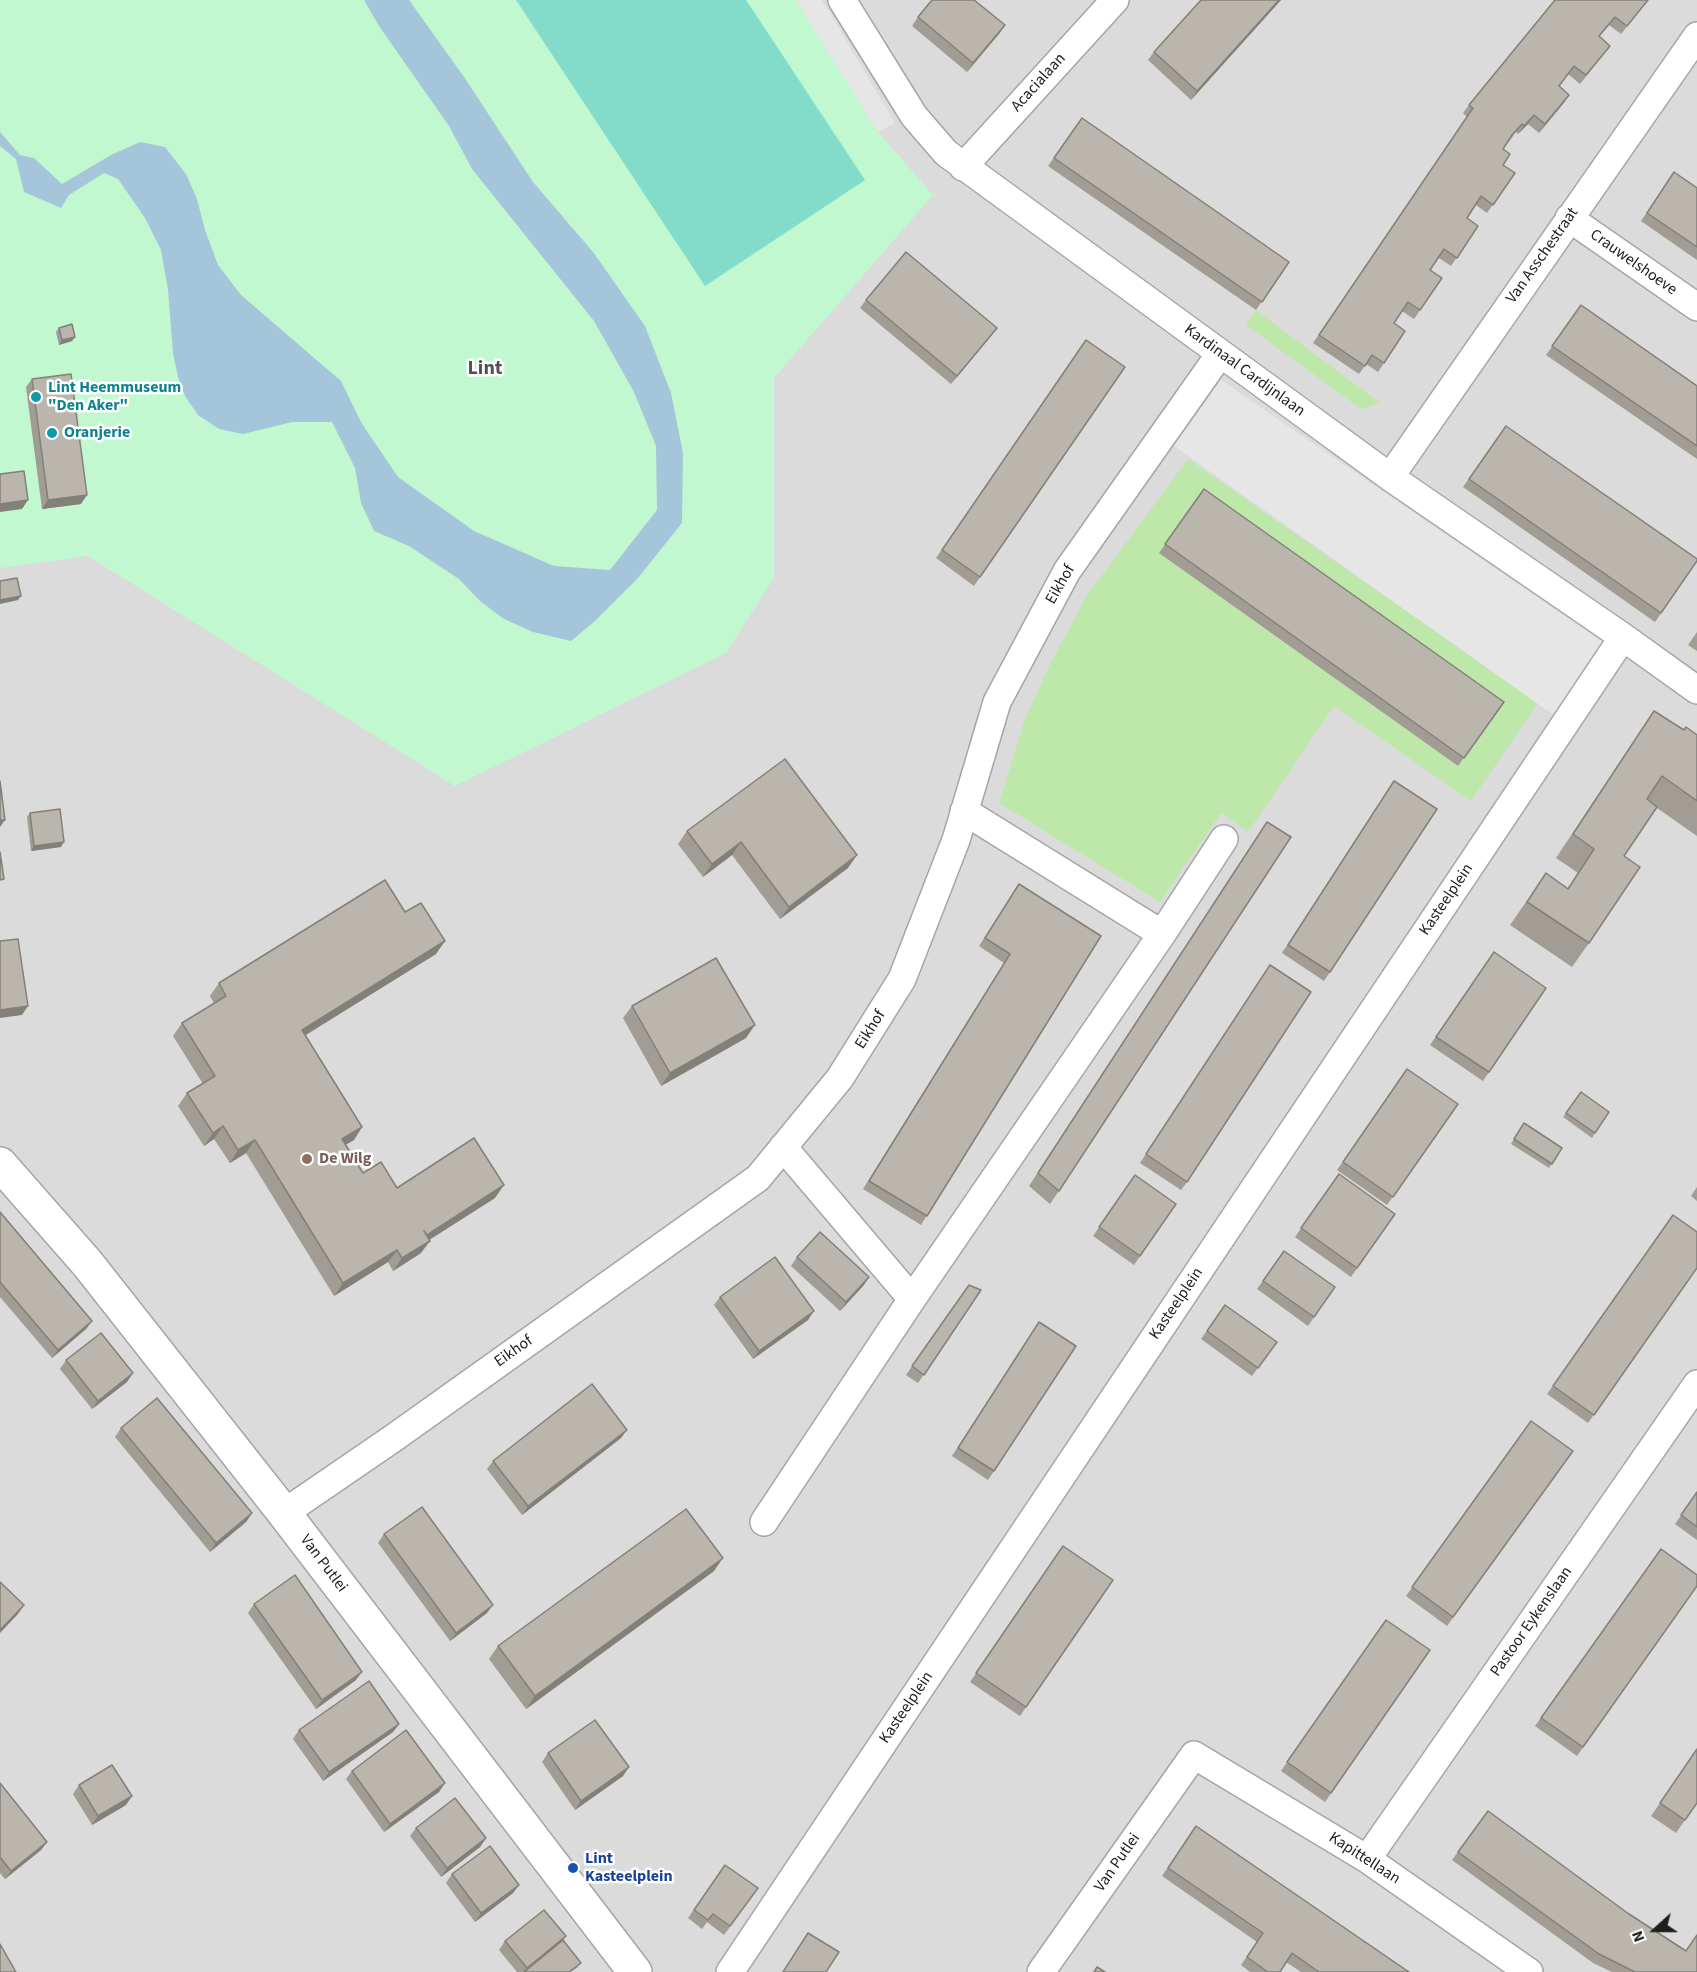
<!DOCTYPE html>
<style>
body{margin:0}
#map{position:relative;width:1697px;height:1972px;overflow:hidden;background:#efede4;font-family:"Source Sans 3",sans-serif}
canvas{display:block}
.north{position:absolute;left:1625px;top:1900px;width:60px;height:60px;-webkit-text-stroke:4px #fff;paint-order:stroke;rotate:249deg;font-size:16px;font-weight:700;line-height:24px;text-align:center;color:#1e1e1e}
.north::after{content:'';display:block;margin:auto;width:21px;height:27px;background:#1e1e1e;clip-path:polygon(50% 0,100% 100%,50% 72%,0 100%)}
</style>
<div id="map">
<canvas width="1697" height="1972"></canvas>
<div class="north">N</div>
</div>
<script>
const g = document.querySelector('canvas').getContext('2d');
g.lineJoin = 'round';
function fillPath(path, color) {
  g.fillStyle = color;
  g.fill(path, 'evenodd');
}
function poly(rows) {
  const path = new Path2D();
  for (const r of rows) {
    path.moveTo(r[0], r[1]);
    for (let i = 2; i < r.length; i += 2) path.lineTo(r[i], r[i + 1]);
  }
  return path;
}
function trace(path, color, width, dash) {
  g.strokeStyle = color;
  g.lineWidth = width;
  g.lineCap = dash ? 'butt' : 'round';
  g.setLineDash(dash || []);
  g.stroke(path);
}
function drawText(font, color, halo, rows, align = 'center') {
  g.font = font + ' "Source Sans 3",sans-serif';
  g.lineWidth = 5;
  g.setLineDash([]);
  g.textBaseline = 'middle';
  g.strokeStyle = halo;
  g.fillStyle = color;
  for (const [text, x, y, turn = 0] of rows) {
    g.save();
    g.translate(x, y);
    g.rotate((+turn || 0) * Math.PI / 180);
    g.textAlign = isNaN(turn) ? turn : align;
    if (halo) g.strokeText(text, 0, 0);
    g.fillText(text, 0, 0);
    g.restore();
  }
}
const residential = poly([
 [0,0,1697,0,1697,1972,0,1972]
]);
const grass = poly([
 [1256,310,1380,403,1361,409,1246,325],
 [1188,459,1538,703,1471,801,1334,706,1248,832,1221,813,1160,902,999,803,1024,722,1048,668,1086,597],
 [1159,553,1497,710,1497,711,1458,766]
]);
const park = poly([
 [0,0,796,0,878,132,933,195,774,378,774,578,726,653,455,786,88,556,0,568]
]);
const pitch = poly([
 [516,0,746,0,865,180,705,286]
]);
const parking = poly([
 [796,0,822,0,895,123,878,132],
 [1221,380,1605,644,1555,716,1174,446]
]);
const water = poly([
 [364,0,409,0,464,77,533,182,593,252,645,326,671,393,683,453,682,523,638,578,596,620,571,641,533,632,504,619,480,601,459,579,409,546,374,531,361,503,355,468,332,422,292,422,243,434,219,429,198,415,185,396,178,377,173,353,168,290,161,250,145,218,118,179,104,173,69,195,61,208,24,192,16,159,0,146,0,132,20,155,34,158,62,184,111,155,140,142,165,147,186,174,197,199,205,230,218,265,241,295,341,381,362,424,398,477,474,531,554,566,610,570,657,510,656,446,634,392,594,321,472,169,449,126,379,26]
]);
const minor = poly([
 [842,0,914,116,946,153,1390,477,1623,637,1697,690],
 [963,167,1115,0],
 [1569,218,1697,307],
 [1390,477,1697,36],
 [964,811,1162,934],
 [783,1147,912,1299],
 [284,1513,395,1437,758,1178,840,1078,902,979,956,840,997,702,1067,571,1220,354],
 [764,1522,912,1299,1162,934,1224,839],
 [1367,1859,1697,1384],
 [730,1972,1623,637],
 [1041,1972,1194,1755,1367,1859,1529,1972]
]);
const tertiary = poly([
 [0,1164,87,1263,284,1513,635,1972]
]);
const wall = poly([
 [1201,0,1281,0,1191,100,1148,60,1154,52],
 [1555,0,1648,0,1621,34,1609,25,1599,37,1604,54,1580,84,1568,74,1559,86,1569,95,1539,133,1528,124,1518,134,1516,132,1507,144,1503,149,1503,165,1515,173,1487,213,1476,205,1467,218,1478,226,1451,266,1439,258,1430,270,1442,278,1414,319,1402,311,1394,323,1405,331,1378,372,1366,364,1359,374,1313,343,1467,117,1463,113,1469,105],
 [918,17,1005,25,967,72,912,26],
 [1082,118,1289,262,1256,310,1048,166],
 [1674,172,1697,188,1697,260,1641,221],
 [866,300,997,328,991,336,951,384,860,308],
 [1581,305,1697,386,1697,459,1546,355],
 [59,328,75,337,72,341,59,345,56,332],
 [1086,340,1125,367,974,586,936,558],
 [32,379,81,504,42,509,26,387],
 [1506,426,1697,561,1655,622,1463,487],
 [1204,489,1504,702,1458,766,1159,553],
 [1697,632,1697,651,1688,645],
 [1654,711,1684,730,1697,735,1697,836,1657,808,1624,856,1589,943,1572,967,1510,925,1546,873,1568,888,1578,873,1556,858],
 [785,759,848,868,780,919,732,855,703,877,678,844,687,831],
 [1388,790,1330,972,1324,981,1282,953],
 [30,813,61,847,31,851,27,817],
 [1267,822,1059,1191,1050,1204,1029,1186],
 [1019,884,1101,936,921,1225,863,1189,1004,963,979,946],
 [405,912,436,954,305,1035,362,1127,354,1140,345,1145,363,1173,397,1188,495,1198,429,1240,421,1253,393,1271,388,1262,334,1296,246,1153,230,1163,214,1139,204,1146,178,1106,187,1093,203,1084,173,1036,182,1023,214,1003,210,996,219,983],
 [1494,952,1546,988,1483,1081,1430,1045],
 [1264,974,1187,1182,1181,1190,1140,1163],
 [632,1006,746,1038,661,1086,623,1018],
 [1407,1069,1458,1104,1387,1205,1337,1170],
 [1581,1092,1609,1112,1592,1138,1563,1117],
 [1524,1123,1562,1148,1549,1168,1511,1144],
 [1339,1174,1395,1214,1351,1277,1295,1237],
 [1135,1175,1176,1204,1134,1265,1093,1236],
 [1697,1187,1697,1201,1691,1196],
 [0,1212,92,1321,86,1329,52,1358,0,1297],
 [1673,1215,1697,1268,1588,1423,1547,1394],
 [1284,1251,1335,1287,1308,1326,1257,1289],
 [797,1257,869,1277,863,1286,840,1311,791,1266],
 [969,1285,981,1290,918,1383,906,1375],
 [720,1297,808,1320,753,1359,714,1305],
 [1225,1305,1277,1342,1252,1376,1201,1339],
 [1033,1331,994,1471,988,1480,952,1456],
 [66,1360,127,1382,92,1409,60,1369],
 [1531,1421,1573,1451,1447,1626,1406,1596],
 [121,1428,252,1513,246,1522,210,1552,115,1437],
 [621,1438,522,1515,487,1469,493,1461],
 [1697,1492,1697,1540,1675,1524],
 [384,1534,487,1613,450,1641,378,1543],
 [1063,1546,1113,1580,1020,1716,970,1682],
 [1661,1549,1697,1586,1577,1756,1535,1726],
 [714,1571,526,1709,489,1659,498,1646],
 [254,1604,356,1680,316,1709,248,1613],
 [1386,1620,1430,1650,1325,1802,1281,1771],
 [399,1724,393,1732,323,1781,293,1739,299,1730],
 [1697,1749,1697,1803,1676,1833,1651,1816],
 [548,1753,623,1776,575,1810,542,1762],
 [352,1771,439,1792,384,1832,346,1779],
 [0,1783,47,1842,41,1850,5,1879,0,1873],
 [79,1785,126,1805,92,1825,73,1794],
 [1488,1811,1697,1972,1612,1972,1593,1963,1452,1860],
 [1196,1826,1409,1972,1301,1972,1286,1962,1280,1972,1250,1972,1241,1965,1257,1942,1162,1876],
 [416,1828,486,1838,480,1847,441,1877,410,1836],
 [725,1865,758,1888,724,1935,707,1922,702,1929,688,1918],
 [452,1874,519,1885,513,1893,475,1922,446,1883],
 [563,1940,578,1967,571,1972,517,1972,499,1950,505,1941]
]);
const shadedWall = poly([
 [1279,0,1281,0,1191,100,1197,91],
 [1005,25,999,34,967,72,973,63],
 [1569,95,1563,104,1539,133,1545,124],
 [1534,115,1528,124,1518,134,1524,126],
 [997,328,991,336,951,384,957,376],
 [75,337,72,341,59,345,62,340],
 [87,495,81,504,42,509,48,500],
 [28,500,22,509,0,512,0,504],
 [21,596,18,600,0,604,0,600],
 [0,820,5,820,0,827],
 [64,842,61,847,31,851,34,846],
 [741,842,732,855,703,877,712,864],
 [857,855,848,868,780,919,789,907],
 [445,941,436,954,293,1043,302,1030],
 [28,1006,22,1015,0,1018,0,1010],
 [755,1025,746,1038,661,1086,670,1073],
 [223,1126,214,1139,204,1146,213,1133],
 [362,1127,354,1140,333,1152,342,1139],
 [255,1140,246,1153,230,1163,238,1150],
 [504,1185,495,1198,418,1247,427,1235],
 [430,1241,421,1253,393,1271,402,1258],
 [397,1250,388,1262,334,1296,343,1283],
 [869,1277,863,1286,840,1311,846,1302],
 [814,1311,808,1320,753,1359,759,1351],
 [92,1321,86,1329,52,1358,58,1350],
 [133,1373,127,1382,92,1409,98,1401],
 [627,1430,621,1438,522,1515,528,1506],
 [252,1513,246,1522,210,1552,216,1543],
 [723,1558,714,1571,526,1709,535,1696],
 [24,1605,18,1614,0,1633,0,1630],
 [493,1605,487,1613,450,1641,456,1633],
 [362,1672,356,1680,316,1709,322,1700],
 [399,1724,393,1732,323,1781,329,1772],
 [629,1767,623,1776,575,1810,581,1801],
 [445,1783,439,1792,384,1832,390,1824],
 [132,1796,126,1805,92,1825,98,1816],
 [486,1838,480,1847,441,1877,447,1868],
 [47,1842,41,1850,5,1879,11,1871],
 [519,1885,513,1893,475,1922,481,1913],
 [566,1936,560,1945,524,1972,527,1968]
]);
const building = poly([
 [932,0,974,0,1005,25,973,63,918,17,932,0],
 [1201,0,1279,0,1197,91,1154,52,1201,0],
 [1555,0,1648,0,1627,26,1615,17,1599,36,1610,46,1586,75,1574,66,1559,86,1569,95,1545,124,1534,115,1524,126,1522,124,1512,135,1503,149,1510,154,1503,165,1515,173,1493,205,1481,196,1467,218,1478,226,1457,258,1444,249,1430,270,1442,278,1420,310,1408,302,1394,323,1405,331,1384,363,1372,355,1365,366,1319,335,1473,108,1469,105,1555,0],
 [1082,118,1289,262,1262,302,1054,158,1082,118],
 [1674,172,1697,188,1697,247,1647,213,1674,172],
 [906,252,997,328,957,376,866,300,906,252],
 [1581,305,1697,386,1697,446,1552,346,1581,305],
 [72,324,75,337,62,340,59,328,72,324],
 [1086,340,1125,367,980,577,942,550,1086,340],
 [71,374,87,495,48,500,32,379,71,374],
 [1506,426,1697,559,1697,561,1661,613,1469,479,1506,426],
 [24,471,28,500,0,504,0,474,24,471],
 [1204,489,1504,702,1464,758,1165,544,1204,489],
 [17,578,21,596,0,600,0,581,17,578],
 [1654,711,1684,730,1686,727,1697,735,1697,801,1662,776,1647,799,1657,807,1624,856,1640,867,1589,943,1527,902,1546,873,1568,889,1594,849,1573,834,1654,711],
 [785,759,857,855,789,907,741,842,712,864,687,831,785,759],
 [0,781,5,820,0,820,0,781],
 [1394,781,1437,809,1330,972,1288,945,1394,781],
 [60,809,64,842,34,846,30,813,60,809],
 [1267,822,1291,837,1059,1191,1038,1173,1267,822],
 [0,852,4,879,0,880,0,852],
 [385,880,405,912,421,903,445,941,302,1030,362,1127,342,1139,363,1173,381,1162,397,1188,474,1138,504,1185,427,1235,424,1231,430,1241,402,1258,397,1250,343,1283,255,1140,238,1150,223,1126,213,1133,187,1093,215,1076,182,1023,226,996,219,983,385,880],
 [1019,884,1101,936,927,1216,869,1181,1010,954,985,938,1019,884],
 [18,939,28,1006,0,1010,0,941,18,939],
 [1494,952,1546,988,1489,1072,1436,1037,1494,952],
 [716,958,755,1025,670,1073,632,1006,716,958],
 [1270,965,1311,992,1187,1182,1146,1154,1270,965],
 [1407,1069,1458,1104,1393,1197,1343,1162,1407,1069],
 [1581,1092,1609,1112,1595,1133,1566,1113,1581,1092],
 [1524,1123,1562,1148,1552,1164,1514,1139,1524,1123],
 [1339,1174,1395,1214,1357,1268,1301,1228,1339,1174],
 [1135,1175,1176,1204,1140,1256,1099,1227,1135,1175],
 [0,1212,92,1321,58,1350,0,1282,0,1212],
 [1673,1215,1697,1232,1697,1268,1594,1415,1553,1386,1673,1215],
 [820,1232,869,1277,846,1302,797,1257,820,1232],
 [1284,1251,1335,1287,1314,1317,1263,1281,1284,1251],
 [775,1257,814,1311,759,1351,720,1297,775,1257],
 [969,1285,981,1290,924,1375,912,1366,969,1285],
 [1225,1305,1277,1342,1258,1368,1207,1331,1225,1305],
 [1039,1322,1076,1346,994,1471,958,1448,1039,1322],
 [101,1333,133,1373,98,1401,66,1360,101,1333],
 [592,1384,627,1430,528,1506,493,1461,592,1384],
 [157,1398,252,1513,216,1543,121,1428,157,1398],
 [1531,1421,1573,1451,1453,1617,1412,1587,1531,1421],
 [1697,1492,1697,1527,1681,1515,1697,1492],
 [422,1507,493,1605,456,1633,384,1534,422,1507],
 [686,1509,723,1558,535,1696,498,1646,686,1509],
 [1063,1546,1113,1580,1026,1707,976,1673,1063,1546],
 [1661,1549,1697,1575,1697,1586,1583,1747,1541,1718,1661,1549],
 [295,1575,362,1672,322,1700,254,1604,295,1575],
 [0,1582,24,1605,0,1630,0,1582],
 [1386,1620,1430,1650,1331,1793,1287,1762,1386,1620],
 [369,1681,399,1724,329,1772,299,1730,369,1681],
 [595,1720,629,1767,581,1801,548,1753,595,1720],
 [406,1730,445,1783,390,1824,352,1771,406,1730],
 [1697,1749,1697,1803,1685,1820,1660,1803,1697,1749],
 [112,1765,132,1796,98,1816,79,1785,112,1765],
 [0,1783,47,1842,11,1871,0,1857,0,1783],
 [455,1798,486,1838,447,1868,416,1828,455,1798],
 [1488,1811,1629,1914,1686,1951,1697,1935,1697,1972,1635,1972,1599,1954,1458,1852,1488,1811],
 [1196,1826,1409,1972,1319,1972,1292,1953,1280,1972,1268,1972,1247,1957,1263,1933,1168,1868,1196,1826],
 [490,1846,519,1885,481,1913,452,1874,490,1846],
 [725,1865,758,1888,730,1926,713,1914,708,1920,694,1910,725,1865],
 [544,1910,566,1936,527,1968,505,1941,544,1910],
 [808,1933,839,1952,826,1972,783,1972,808,1933],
 [563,1940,581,1963,569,1972,524,1972,563,1940],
 [0,1944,16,1972,0,1972,0,1944],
 [1097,1967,1105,1972,1094,1972,1097,1967]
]);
const markers = [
 [36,397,6,"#0f9aa8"],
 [52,433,6,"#0f9aa8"],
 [307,1159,6,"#8d6e63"],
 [573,1868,6,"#1a4fb4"]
];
const streetNames = [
 ["Acacialaan",1039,83,-48],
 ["Van Asschestraat",1543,256,-55],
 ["Crauwelshoeve",1633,263,35],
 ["Kardinaal Cardijnlaan",1244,371,36],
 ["Eikhof",1061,585,-60],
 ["Kasteelplein",1447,900,-56],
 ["Eikhof",871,1030,-58],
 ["Kasteelplein",1177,1304,-56],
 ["Eikhof",514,1352,-35],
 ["Van Putlei",323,1564,53],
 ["Pastoor Eykenslaan",1532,1622,-55],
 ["Kasteelplein",907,1708,-56],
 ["Kapittellaan",1364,1859,33],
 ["Van Putlei",1118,1863,-55]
];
const cultureNames = [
 ["Lint Heemmuseum",48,388],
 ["\"Den Aker\"",48,406],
 ["Oranjerie",64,433]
];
const educationNames = [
 ["De Wilg",319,1159]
];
const transitNames = [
 ["Lint",585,1859],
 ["Kasteelplein",585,1877]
];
const quarterNames = [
 ["Lint",485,370]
];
fillPath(residential, '#dcdbdb');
fillPath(grass, '#bde8aa');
fillPath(park, '#c1f8d0');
fillPath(pitch, '#83dcca');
fillPath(parking, '#e6e6e6');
fillPath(water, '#a5c5db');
trace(minor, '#a5a5a5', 30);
trace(tertiary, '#a5a5a5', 36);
trace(minor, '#fff', 27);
trace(tertiary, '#fff', 33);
fillPath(wall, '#a19d95');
fillPath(shadedWall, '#837f79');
fillPath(building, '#bbb6ad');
trace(building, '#837f79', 1.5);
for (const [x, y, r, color] of markers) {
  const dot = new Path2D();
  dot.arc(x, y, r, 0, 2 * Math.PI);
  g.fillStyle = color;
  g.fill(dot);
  trace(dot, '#fff', 2);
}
drawText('16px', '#1e1e1e', '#fff', streetNames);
drawText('bold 16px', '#0d838f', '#fff', cultureNames, 'left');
drawText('bold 16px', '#785e54', '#fff', educationNames, 'left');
drawText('bold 16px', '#164399', '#fff', transitNames, 'left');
drawText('bold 20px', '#515151', '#fff', quarterNames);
</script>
